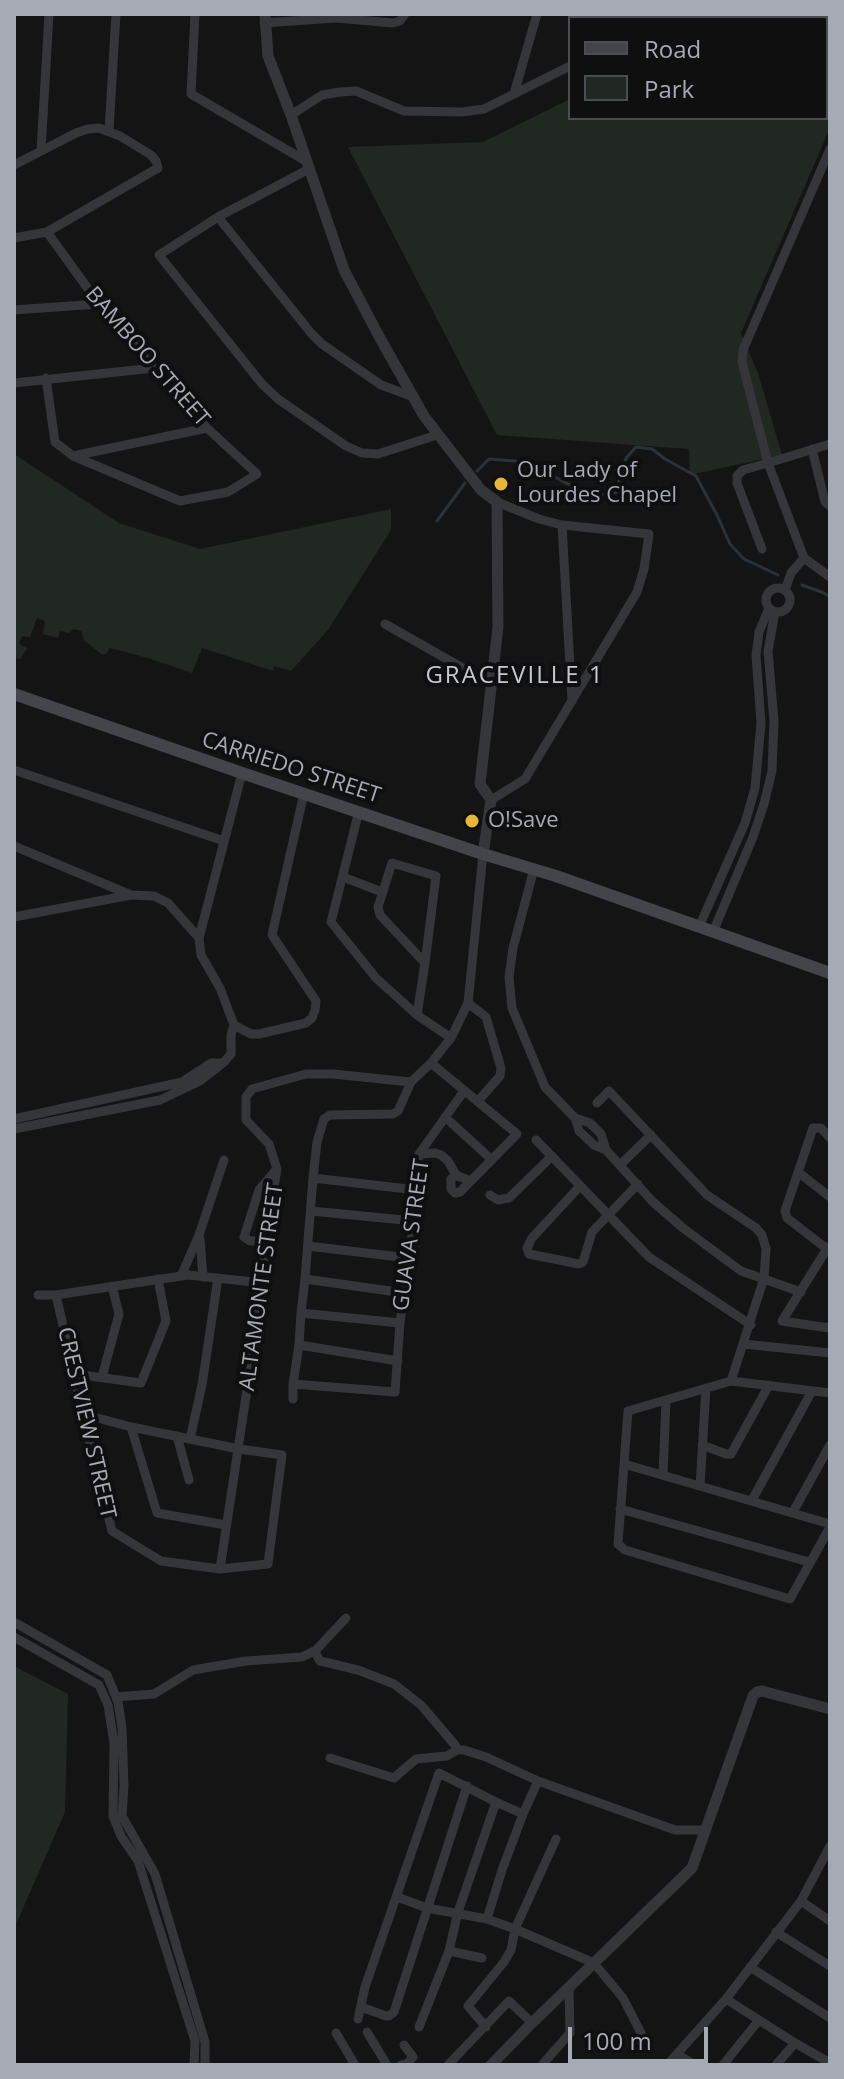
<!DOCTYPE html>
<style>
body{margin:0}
#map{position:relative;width:844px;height:2079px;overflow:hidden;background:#141415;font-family:"Open Sans",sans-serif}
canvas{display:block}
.frame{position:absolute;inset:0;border:16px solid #a6aab5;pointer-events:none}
.legend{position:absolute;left:568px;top:16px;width:260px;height:104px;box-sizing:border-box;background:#0f0f10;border:2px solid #4b4d52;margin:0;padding:10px 14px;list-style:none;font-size:24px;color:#a6aab5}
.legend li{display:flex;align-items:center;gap:16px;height:40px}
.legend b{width:40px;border:2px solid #4b4d52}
.scale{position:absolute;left:568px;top:2027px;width:140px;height:36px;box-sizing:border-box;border:4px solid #a6aab5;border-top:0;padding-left:10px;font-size:24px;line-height:28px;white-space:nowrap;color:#a6aab5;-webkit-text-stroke:6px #0f0f10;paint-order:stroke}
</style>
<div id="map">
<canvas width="844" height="2079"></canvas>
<div class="frame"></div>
<ul class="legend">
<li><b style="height:10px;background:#43454a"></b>Road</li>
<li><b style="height:22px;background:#202821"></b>Park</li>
</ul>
<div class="scale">100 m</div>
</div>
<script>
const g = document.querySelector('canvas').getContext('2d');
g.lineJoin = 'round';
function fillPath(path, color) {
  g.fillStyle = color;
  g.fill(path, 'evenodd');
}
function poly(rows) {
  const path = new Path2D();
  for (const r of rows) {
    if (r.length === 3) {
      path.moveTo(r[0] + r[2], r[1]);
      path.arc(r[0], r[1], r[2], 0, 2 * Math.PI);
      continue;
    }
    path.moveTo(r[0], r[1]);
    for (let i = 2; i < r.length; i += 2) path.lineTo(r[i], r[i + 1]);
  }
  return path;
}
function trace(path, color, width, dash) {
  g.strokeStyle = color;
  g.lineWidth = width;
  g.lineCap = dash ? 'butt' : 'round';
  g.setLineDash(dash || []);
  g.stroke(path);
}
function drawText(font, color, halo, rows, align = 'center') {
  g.font = font + ' "Open Sans",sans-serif';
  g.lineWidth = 8;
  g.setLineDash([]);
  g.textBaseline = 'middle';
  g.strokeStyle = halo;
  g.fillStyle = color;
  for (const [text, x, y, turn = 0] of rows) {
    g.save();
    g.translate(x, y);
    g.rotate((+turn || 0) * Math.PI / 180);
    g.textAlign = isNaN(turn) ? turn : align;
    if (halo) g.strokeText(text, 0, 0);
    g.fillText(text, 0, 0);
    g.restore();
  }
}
const green = poly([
 [739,14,830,14,830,128,741,333,758,373,782,455,690,475,689,449,497,435,348,147,483,142,570,99,570,118,826,118,826,18,731,18],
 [14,454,119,523,200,549,391,509,391,530,328,630,291,671,274,666,273,671,202,648,192,673,148,658,110,648,106,654,101,654,84,640,81,631,74,629,69,633,60,631,58,638,43,634,45,621,37,618,30,637,22,636,19,644,27,648,21,659,14,658],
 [14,1666,68,1694,65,1812,14,1929]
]);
const stream = poly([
 [477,471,489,459,528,462,566,483,597,495,619,492,619,473,627,457,636,447,652,449,665,459,696,476,717,515,730,544,744,559,778,575],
 [437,521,465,483],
 [802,585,824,593,830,597]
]);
const minor = poly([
 [195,14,191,94,306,161],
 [594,14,598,18],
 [641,14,646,18],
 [665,18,672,14],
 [264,23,336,18,393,23,400,21,405,14],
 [514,94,570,66],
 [291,115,322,95,340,92,356,91,404,111,462,112,484,109,514,94,537,14],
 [109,130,116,14],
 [830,149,743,350,742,362,768,463,830,444],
 [41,151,49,14],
 [14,165,76,133,88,129,99,128,120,136,151,155,156,161,158,168,47,232,14,238],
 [309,169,218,217,159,255,262,384,278,399,346,446,362,453,378,454,437,435],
 [218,217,311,333,322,344,381,385,411,396],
 [14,310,99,304],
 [46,378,55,442,73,456,180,501,228,492,257,474,207,428,154,368,99,304,47,232],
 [14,383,154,368],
 [812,449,825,502,830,506],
 [73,456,207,428],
 [562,525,572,701],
 [762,549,737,483,737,476,743,470,768,463,804,558,830,577],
 [778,600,12],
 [785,590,791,573,804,558],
 [385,624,491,684],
 [14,770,224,841],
 [491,800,525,779,637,592,644,569,649,534,562,525,539,519,497,502],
 [359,811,331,922,376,978,417,1015,451,1038],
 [14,846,131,895],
 [534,869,513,948,509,977,512,1008,545,1087,575,1118,590,1123,601,1134,606,1150],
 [343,877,382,892],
 [14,917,131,895,154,896,168,903,199,938],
 [699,927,745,823,755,788,761,723,756,655,759,632,769,608],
 [713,932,753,837,764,804,772,771,774,721,768,651,775,612],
 [468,1003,486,1017,501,1068,500,1076,478,1101],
 [417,1015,425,963,436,876,392,863,378,907,380,915,425,963],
 [234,1025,251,1034,259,1034,306,1023,312,1018,315,1010,316,1001,272,935,304,793],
 [431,1063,517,1134,460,1192,455,1193,451,1189,451,1179,456,1175],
 [597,1103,609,1091,707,1195,756,1228,762,1235,766,1249,764,1278,731,1381],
 [445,1117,492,1160],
 [575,1118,579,1131,594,1145,606,1150,653,1202,683,1228,741,1271,801,1292],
 [14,1119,182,1082,211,1063,223,1063,231,1054,231,1035,234,1025,220,988,201,955,199,938,242,773],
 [14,1129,160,1100,200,1081,223,1063],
 [536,1140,649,1257,751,1325],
 [419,1154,435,1153,441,1155,448,1161,456,1175,470,1181],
 [620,1165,651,1135],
 [798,1172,830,1197],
 [313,1178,416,1190],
 [580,1186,532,1238,527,1248,529,1254,579,1264,583,1262,592,1232,638,1184],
 [490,1195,498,1200,509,1198,552,1156],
 [311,1211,414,1221],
 [200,1239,203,1277],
 [265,1241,250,1241,244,1237,259,1190,277,1169],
 [308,1246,408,1258],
 [828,1247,782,1321,829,1328,830,1326],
 [827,1249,787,1218,785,1211,813,1128,821,1128,830,1138],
 [181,1276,199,1235,224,1160],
 [305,1279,404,1293],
 [38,1295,56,1295,188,1275,263,1283],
 [56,1295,83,1414,112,1531,161,1561,220,1569,268,1564,282,1455,239,1449,131,1427,83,1414],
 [301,1313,400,1323],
 [744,1344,830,1353],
 [299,1345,398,1361],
 [75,1374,141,1383,166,1321,158,1279],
 [102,1377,119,1314,112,1286],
 [293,1384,395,1392,400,1323,414,1221,419,1154,464,1091],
 [830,1393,731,1381,628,1411,618,1544,625,1550,790,1599,830,1527],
 [293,1399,293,1384,299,1345,301,1313,305,1279,313,1178,317,1142,324,1119,330,1115,393,1114,398,1111,411,1082],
 [131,1427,157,1513,226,1525],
 [177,1436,189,1480],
 [190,1439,202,1385,218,1278],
 [702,1445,726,1454,731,1454,769,1385],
 [624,1464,830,1524],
 [663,1475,666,1400],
 [700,1486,706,1388],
 [752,1500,812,1391],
 [620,1509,809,1562],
 [793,1512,830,1445],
 [220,1569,263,1283,265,1241,277,1169,269,1144,246,1120,246,1097,252,1089,306,1074,333,1074,411,1082,431,1063,451,1038,468,1003,483,854],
 [346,1618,316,1650,316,1654,320,1661,358,1670,394,1684,421,1705,455,1745,457,1750],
 [14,1622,107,1675,118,1702,122,1728,124,1786,122,1816,155,1874,205,2042,205,2065],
 [14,1637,99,1685,108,1705,114,1743,113,1816,121,1836,138,1861,195,2041,194,2065],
 [116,1697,154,1694,193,1670,246,1661,302,1657,316,1650],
 [330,1758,394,1778,416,1759,447,1756,457,1750,464,1750,486,1757,538,1781],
 [397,1897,427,1908,487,1919,515,1929,594,1963,623,1998,641,2033],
 [801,1901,830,1921],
 [487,1919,502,1870,523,1814,538,1781,675,1830,705,1830],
 [776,1932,830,1966],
 [449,1951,482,1958],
 [750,1967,830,2018],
 [726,1999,795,2043,830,2063],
 [361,2007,386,2016,389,2016,394,2012,467,1786],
 [358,2019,365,1987,439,1773,496,1802,523,1814],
 [419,2027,449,1951,458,1912,496,1802],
 [486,2027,468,2006,504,1962,511,1950,515,1929,556,1839],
 [367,2032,387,2065],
 [336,2033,355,2065],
 [677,2054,695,2065],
 [401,2065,407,2064,413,2057,404,2045],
 [448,2065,509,2001,532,2023],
 [542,2065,570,2033,569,1989],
 [667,2065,726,1999,801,1901,830,1846],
 [723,2065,759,2020],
 [776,2065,795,2043]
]);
const tertiary = poly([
 [265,14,268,56,291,115,344,270,381,340,424,416,481,490,497,502,498,627,480,784,491,800,483,854],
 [491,2065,532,2023,692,1868,753,1696,757,1692,762,1691,830,1709]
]);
const secondary = poly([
 [14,694,242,773,483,854,556,876,830,973]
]);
const markers = [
 [501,484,8,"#e8b639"],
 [472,821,8,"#e8b639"]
];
const streetNames = [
 ["BAMBOO STREET",147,357,49],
 ["CARRIEDO STREET",291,768,18],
 ["GUAVA STREET",412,1235,-82],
 ["ALTAMONTE STREET",262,1287,-82],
 ["CRESTVIEW STREET",86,1423,77]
];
const poiNames = [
 ["Our Lady of",517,471],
 ["Lourdes Chapel",517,496],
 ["O!Save",488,821]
];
const neighbourhoodNames = [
 ["GRACEVILLE 1",515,676]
];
fillPath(green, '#202821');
trace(stream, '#2b3239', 3);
trace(minor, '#35363a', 9);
trace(tertiary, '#35363a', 11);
trace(secondary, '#43454a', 12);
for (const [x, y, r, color] of markers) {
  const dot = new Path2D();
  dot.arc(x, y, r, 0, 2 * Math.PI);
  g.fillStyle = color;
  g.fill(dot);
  trace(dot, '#0f0f10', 3);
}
drawText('22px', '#a6aab5', '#0f0f10', streetNames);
drawText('22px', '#a6aab5', '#0f0f10', poiNames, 'left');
g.letterSpacing = '2px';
drawText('24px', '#c7c9d1', '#0f0f10', neighbourhoodNames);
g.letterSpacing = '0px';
</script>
